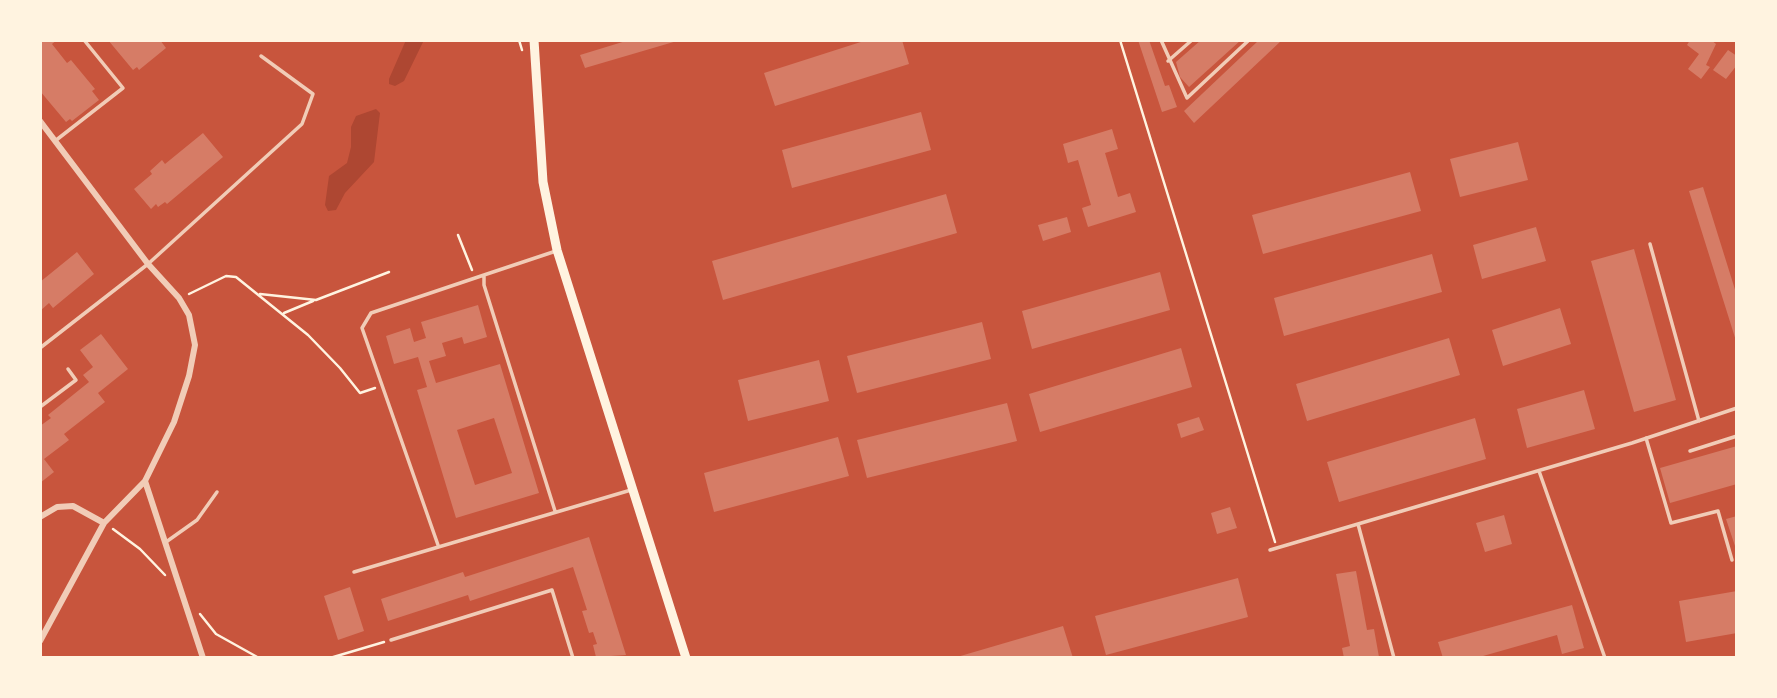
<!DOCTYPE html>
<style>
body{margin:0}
#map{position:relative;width:1777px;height:698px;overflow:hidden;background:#c8553d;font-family:Montserrat,sans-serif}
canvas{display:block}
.frame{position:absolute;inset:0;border:42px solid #fff3e0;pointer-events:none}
</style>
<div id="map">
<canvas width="1777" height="698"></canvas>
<div class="frame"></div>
</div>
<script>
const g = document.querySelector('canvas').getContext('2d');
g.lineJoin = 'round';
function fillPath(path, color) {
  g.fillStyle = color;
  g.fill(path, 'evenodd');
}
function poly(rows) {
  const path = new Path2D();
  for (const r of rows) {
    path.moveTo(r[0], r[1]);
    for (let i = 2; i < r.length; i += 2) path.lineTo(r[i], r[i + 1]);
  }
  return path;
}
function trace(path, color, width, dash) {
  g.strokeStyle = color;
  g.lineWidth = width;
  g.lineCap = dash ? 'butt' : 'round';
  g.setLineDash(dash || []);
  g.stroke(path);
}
const green = poly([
 [406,40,424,40,404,81,395,86,389,84,389,79],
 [376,109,380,113,374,162,345,193,336,210,328,211,325,205,329,176,347,163,351,147,351,127,356,116]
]);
const building = poly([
 [40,40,57,40,52,44,67,63,71,60,95,89,92,91,99,100,72,121,70,119,66,122,40,91],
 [108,40,160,40,166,48,139,70,137,67,133,70],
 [629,40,677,41,585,68,580,55],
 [867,40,902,40,909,64,775,106,764,73],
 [1138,40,1149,40,1165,86,1169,85,1177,107,1162,112],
 [1201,40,1241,40,1189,87,1180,77,1176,62],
 [1259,40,1282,40,1194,123,1184,111],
 [1690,40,1711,40,1716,44,1706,65,1710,67,1701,79,1688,69,1699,54,1687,45],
 [1728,50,1737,56,1737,65,1726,79,1713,70],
 [921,112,931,150,792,188,782,150],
 [1112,129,1118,149,1105,153,1118,197,1130,193,1136,212,1088,227,1082,208,1091,205,1078,160,1068,163,1063,144],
 [203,133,223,157,167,204,165,202,158,207,156,204,151,209,134,189,152,174,150,171,162,160,165,164],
 [1518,142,1528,180,1460,197,1450,159],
 [1410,172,1421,211,1263,254,1252,215],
 [1703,187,1737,296,1737,344,1689,191],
 [946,194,957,233,723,300,712,261],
 [1067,217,1071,232,1043,241,1038,225],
 [1536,227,1546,261,1482,279,1473,245],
 [1634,249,1676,400,1634,412,1591,261],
 [77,252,94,274,53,308,49,303,40,311,40,282],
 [1432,254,1442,292,1284,336,1274,298],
 [1160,272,1170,310,1032,349,1022,311],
 [478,305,487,337,464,344,462,337,442,343,446,356,429,361,436,383,500,364,539,493,456,518,417,390,427,387,418,357,394,364,386,336,410,328,414,342,426,338,421,322],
 [494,418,512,473,475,485,457,430],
 [1560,308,1571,344,1503,366,1492,330],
 [982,322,991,359,857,393,847,356],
 [101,334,128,369,98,393,105,402,64,434,69,440,44,459,54,472,40,483,40,426,51,418,48,415,89,382,83,375,93,367,80,350],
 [1449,338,1460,375,1307,421,1296,384],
 [1181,348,1192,387,1040,432,1029,394],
 [819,360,829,401,748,421,738,380],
 [1584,390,1595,429,1527,448,1517,409],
 [1007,403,1017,441,867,478,857,440],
 [1199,417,1204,430,1181,438,1177,424],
 [1475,418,1486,459,1339,502,1327,462],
 [838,437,849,476,714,512,704,473],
 [1737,446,1737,484,1670,503,1660,468],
 [1230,507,1237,528,1217,534,1211,513],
 [1504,515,1512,544,1485,552,1476,523],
 [1737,516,1737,549,1736,549,1726,519],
 [589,537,626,655,596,657,593,645,597,644,593,632,589,633,582,611,587,610,573,567,470,601,468,595,388,621,381,599,463,572,465,577],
 [1356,571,1367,630,1374,629,1379,657,1344,658,1342,648,1350,646,1336,574],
 [1238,578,1248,617,1106,655,1095,616],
 [350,587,364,631,338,640,324,596],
 [1737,591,1737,633,1686,642,1679,601],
 [1572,605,1584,648,1562,654,1557,635,1476,658,1443,658,1438,642],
 [1063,626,1073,658,957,658,957,657]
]);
const path = poly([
 [519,40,522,50],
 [1120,40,1275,542],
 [458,235,472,270],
 [189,294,226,276,236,277,308,335,340,368,360,393,375,388],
 [260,294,316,300,389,272],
 [284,313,313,301],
 [113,529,140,549,165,575],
 [200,614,216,634,259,658],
 [330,658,384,642]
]);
const service = poly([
 [1161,40,1187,98,1249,40],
 [1168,61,1192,40],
 [55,141,123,88,84,40],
 [1650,244,1699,421],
 [40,348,148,264,302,124,313,94,261,56],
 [40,407,76,380,68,369],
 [1646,438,1671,523,1718,511,1732,560],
 [1690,451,1737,436],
 [1539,471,1605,658],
 [555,511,484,285,484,275,556,251],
 [1358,524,1394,658],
 [166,542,197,520,217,492],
 [438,545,362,328,371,313,484,275],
 [1270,550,1632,443,1737,408],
 [354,572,631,490],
 [391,640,552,590,573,658]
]);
const minor = poly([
 [40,121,148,264,179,298,189,315,195,345,189,376,174,422,145,481,104,523,40,641],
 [145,481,203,658],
 [40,517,57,507,73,506,104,523]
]);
const secondary = poly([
 [534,40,543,182,557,250,686,658]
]);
fillPath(green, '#ae4732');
fillPath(building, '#d67c66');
trace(path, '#fff3e0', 2.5);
trace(service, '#f1ccb7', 3.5);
trace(minor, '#f1ccb7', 6);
trace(secondary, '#fff3e0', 9);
</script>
